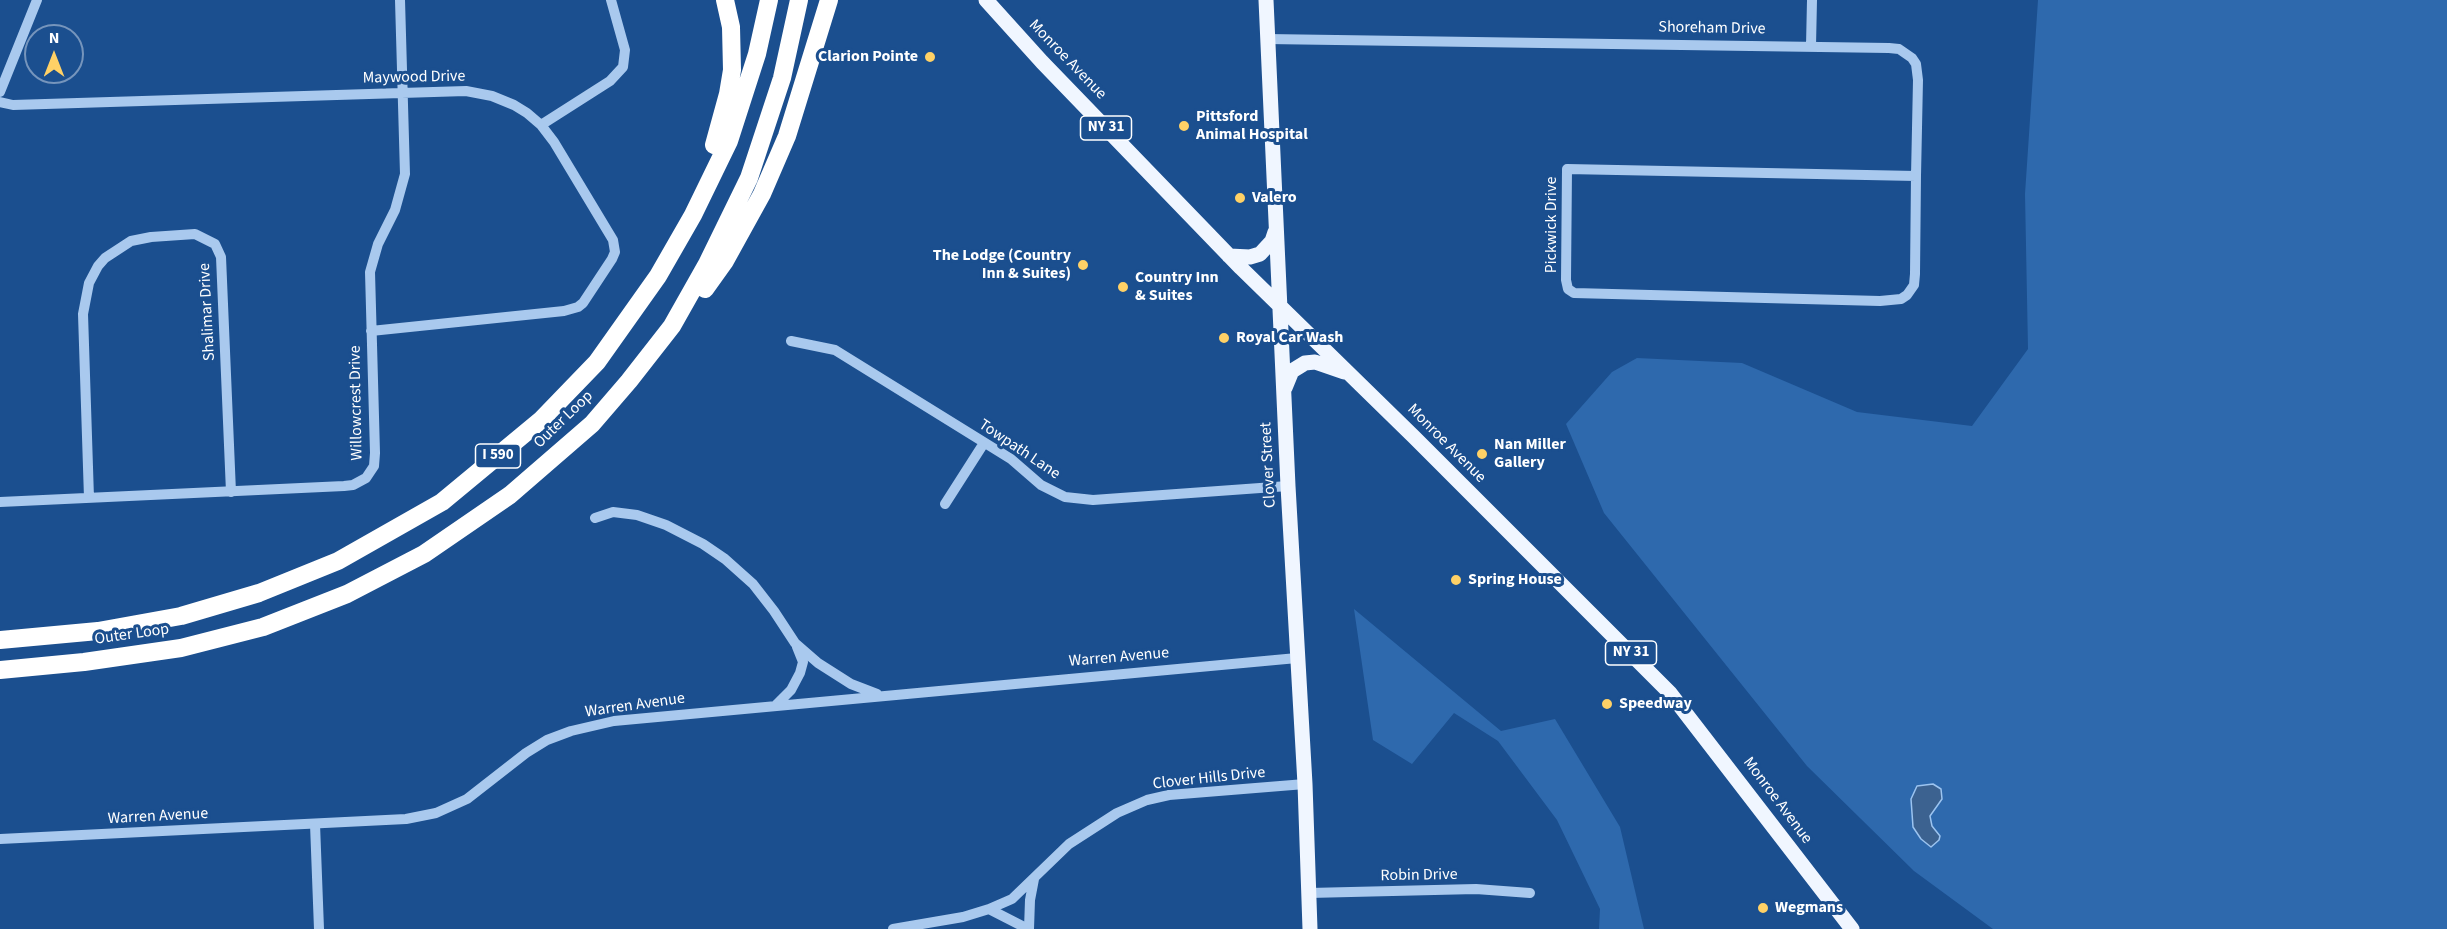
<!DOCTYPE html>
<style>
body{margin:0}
#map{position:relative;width:2447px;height:929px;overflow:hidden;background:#1b4f8f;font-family:"Source Sans 3",sans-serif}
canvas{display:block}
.north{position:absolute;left:24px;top:24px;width:60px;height:60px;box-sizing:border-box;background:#1b4f8f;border:2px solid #7695bc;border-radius:50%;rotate:0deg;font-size:16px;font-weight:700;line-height:24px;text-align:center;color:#fff}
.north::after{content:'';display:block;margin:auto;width:21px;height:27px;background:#ffd166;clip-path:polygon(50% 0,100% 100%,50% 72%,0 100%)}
</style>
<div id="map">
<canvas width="2447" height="929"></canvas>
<div class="north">N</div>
</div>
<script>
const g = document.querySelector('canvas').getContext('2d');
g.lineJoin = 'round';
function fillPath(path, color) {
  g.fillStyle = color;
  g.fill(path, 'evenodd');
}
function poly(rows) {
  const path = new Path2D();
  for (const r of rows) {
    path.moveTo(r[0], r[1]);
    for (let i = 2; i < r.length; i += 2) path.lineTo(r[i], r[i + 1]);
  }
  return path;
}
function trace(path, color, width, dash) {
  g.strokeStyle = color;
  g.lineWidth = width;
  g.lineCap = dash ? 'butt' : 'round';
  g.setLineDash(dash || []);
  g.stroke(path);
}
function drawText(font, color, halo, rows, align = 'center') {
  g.font = font + ' "Source Sans 3",sans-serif';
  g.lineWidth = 6;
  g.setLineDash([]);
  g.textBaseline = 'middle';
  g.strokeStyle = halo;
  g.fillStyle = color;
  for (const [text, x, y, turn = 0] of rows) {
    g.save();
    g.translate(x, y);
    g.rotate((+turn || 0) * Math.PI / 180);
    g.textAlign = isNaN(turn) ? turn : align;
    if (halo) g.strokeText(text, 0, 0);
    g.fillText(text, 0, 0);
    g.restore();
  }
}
const green = poly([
 [2038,0,2447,0,2447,929,1993,929,1914,871,1807,766,1604,513,1566,424,1612,372,1637,358,1742,363,1857,412,1972,426,2028,349,2025,194],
 [1354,609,1501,731,1555,719,1620,827,1644,929,1599,929,1600,909,1557,820,1498,741,1454,713,1412,764,1373,740]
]);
const water = poly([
 [1933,784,1941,789,1942,799,1930,816,1932,826,1940,836,1939,840,1931,847,1921,839,1913,827,1911,799,1917,786,1933,784]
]);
const minor = poly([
 [1267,39,1889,48,1899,49,1912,58,1916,64,1918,80,1916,176,1915,274,1914,285,1907,295,1901,299,1880,301,1574,293,1568,289,1566,280,1567,169,1916,176],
 [1811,46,1812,0],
 [0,92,37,0],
 [0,102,13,105,466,91,492,96,514,105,527,113,541,125,554,142,613,240,615,252,612,259,583,303,578,307,564,311,371,331],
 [541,125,610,81,623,67,625,50,611,0],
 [791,341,835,350,1011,459,1041,485,1065,497,1093,500,1288,486],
 [89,498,83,314,89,283,98,266,105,258,131,241,151,237,195,234,215,244,221,257,231,492],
 [0,502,344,486,353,485,366,478,374,466,375,453,370,272,378,244,395,210,405,174,400,0],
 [945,504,984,443],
 [595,518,613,512,637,515,666,525,703,544,725,559,753,584,774,611,795,643,818,663,851,684,877,694],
 [776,705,791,690,800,673,803,662,797,647],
 [315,824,319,929],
 [0,839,406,819,436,813,467,799,526,753,547,740,571,731,614,721,1297,658],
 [1309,893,1476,889,1530,893],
 [989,909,1028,929],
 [893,929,963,917,989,909,1012,899,1069,844,1117,813,1147,800,1169,795,1305,784],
 [1029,929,1030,900,1034,879]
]);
const major = poly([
 [986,0,1042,62,1241,268,1414,437,1670,693,1852,929],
 [1266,0,1288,486,1305,784,1310,929],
 [1229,256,1250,257,1260,254,1272,241,1275,232],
 [1285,388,1292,371,1305,363,1315,362,1344,372]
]);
const highway = poly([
 [714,145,728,94,732,70,731,27,725,0],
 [705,289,725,261,762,194,787,136,829,0],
 [0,640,98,631,181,616,259,593,338,561,442,502,541,420,597,362,658,276,693,215,729,141,757,54,769,0],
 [0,670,84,662,181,648,263,627,347,594,424,554,510,495,592,424,629,381,672,326,707,264,749,178,782,78,799,0]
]);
const markers = [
 [930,57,6,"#ffd166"],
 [1184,126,6,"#ffd166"],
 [1240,198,6,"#ffd166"],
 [1083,265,6,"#ffd166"],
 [1123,287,6,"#ffd166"],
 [1224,338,6,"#ffd166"],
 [1482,454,6,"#ffd166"],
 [1456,580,6,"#ffd166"],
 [1607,704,6,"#ffd166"],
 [1763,908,6,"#ffd166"]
];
const shields = [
 [1106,128,51],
 [498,456,45],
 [1631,653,51]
];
const shieldNames = [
 ["NY 31",1106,128],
 ["I 590",498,456],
 ["NY 31",1631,653]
];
const streetNames = [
 ["Shoreham Drive",1712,29,1],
 ["Monroe Avenue",1067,60,46],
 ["Maywood Drive",414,78,-1],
 ["Pickwick Drive",1552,225,-90],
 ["Shalimar Drive",208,312,-93],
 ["Willowcrest Drive",357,403,-91],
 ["Outer Loop",564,420,-44],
 ["Monroe Avenue",1446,444,45],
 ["Towpath Lane",1019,450,34],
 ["Clover Street",1269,465,-93],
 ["Outer Loop",132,635,-8],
 ["Warren Avenue",1119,658,-5],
 ["Warren Avenue",635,706,-8],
 ["Clover Hills Drive",1209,779,-6],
 ["Monroe Avenue",1777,801,53],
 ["Warren Avenue",158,817,-3],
 ["Robin Drive",1419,876,-1]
];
const poiNames = [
 ["Clarion Pointe",918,57,"right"],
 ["Pittsford",1196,117],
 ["Animal Hospital",1196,135],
 ["Valero",1252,198],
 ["The Lodge (Country",1071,256,"right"],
 ["Inn & Suites)",1071,274,"right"],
 ["Country Inn",1135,278],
 ["& Suites",1135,296],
 ["Royal Car Wash",1236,338],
 ["Nan Miller",1494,445],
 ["Gallery",1494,463],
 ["Spring House",1468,580],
 ["Speedway",1619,704],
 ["Wegmans",1775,908]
];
fillPath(green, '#2e69ad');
fillPath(water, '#3c6290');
trace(water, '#9cc4f0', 1.5);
trace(minor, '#a9c9ee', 10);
trace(major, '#f0f6ff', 15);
trace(highway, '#fff', 18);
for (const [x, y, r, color] of markers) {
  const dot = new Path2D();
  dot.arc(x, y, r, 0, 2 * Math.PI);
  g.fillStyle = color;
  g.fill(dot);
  trace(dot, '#1b4f8f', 2);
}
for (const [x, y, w] of shields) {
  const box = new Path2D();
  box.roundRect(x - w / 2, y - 12, w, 24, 4.5);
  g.fillStyle = '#1b4f8f';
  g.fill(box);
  trace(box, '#fff', 1.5);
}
drawText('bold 15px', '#fff', null, shieldNames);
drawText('16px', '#fff', '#1b4f8f', streetNames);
drawText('bold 16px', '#fff', '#1b4f8f', poiNames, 'left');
</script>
